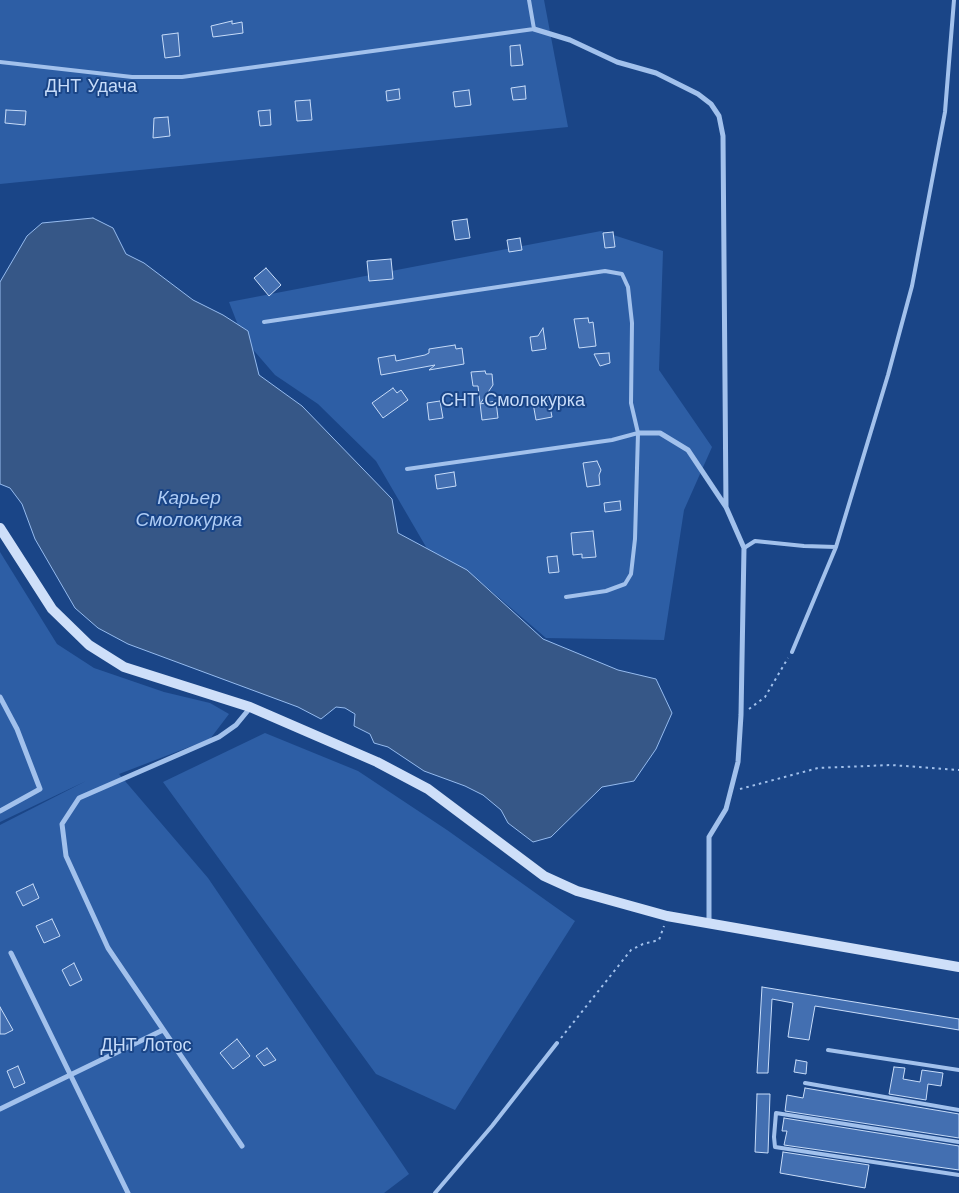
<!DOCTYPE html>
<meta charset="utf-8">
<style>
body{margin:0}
canvas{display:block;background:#1a4587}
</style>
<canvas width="959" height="1193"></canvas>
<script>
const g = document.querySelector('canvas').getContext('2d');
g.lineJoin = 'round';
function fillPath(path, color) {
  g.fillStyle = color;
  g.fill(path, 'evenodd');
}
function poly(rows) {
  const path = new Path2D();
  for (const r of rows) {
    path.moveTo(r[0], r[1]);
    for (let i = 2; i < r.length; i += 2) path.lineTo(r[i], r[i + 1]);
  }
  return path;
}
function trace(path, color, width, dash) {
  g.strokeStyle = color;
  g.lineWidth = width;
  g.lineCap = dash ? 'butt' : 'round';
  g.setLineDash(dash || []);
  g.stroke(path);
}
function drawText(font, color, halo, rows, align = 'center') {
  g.font = font + ' "Work Sans",sans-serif';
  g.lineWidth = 4;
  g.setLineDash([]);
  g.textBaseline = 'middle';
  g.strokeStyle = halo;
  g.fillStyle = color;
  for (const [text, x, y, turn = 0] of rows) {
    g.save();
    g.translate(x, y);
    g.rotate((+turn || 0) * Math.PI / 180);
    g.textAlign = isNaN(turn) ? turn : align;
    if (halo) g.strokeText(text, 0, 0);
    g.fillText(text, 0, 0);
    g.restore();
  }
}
const green = poly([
 [0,0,544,0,568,127,0,184],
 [601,231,663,251,659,370,712,447,684,510,664,640,546,638,476,578,429,552,376,461,318,404,275,375,243,338,229,302],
 [0,552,57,644,94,668,164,692,210,703,229,714,210,739,119,774,208,878,409,1174,384,1193,0,1193,0,825,86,781,0,822],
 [265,733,358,771,447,830,575,921,455,1110,376,1074,163,782]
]);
const water = poly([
 [93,218,113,228,126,254,144,263,193,300,223,315,248,331,259,375,302,406,392,499,398,533,467,570,543,639,618,670,656,679,672,713,656,749,634,781,602,787,551,837,533,842,508,823,501,810,483,795,465,786,424,771,388,747,374,743,370,734,354,726,355,714,345,708,336,707,321,719,298,707,128,644,98,628,75,608,35,539,22,504,10,488,0,484,0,282,27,236,42,223,93,218]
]);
const building = poly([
 [232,21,232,24,242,22,243,33,213,37,211,26,232,21],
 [178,33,180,56,165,58,162,35,178,33],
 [520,45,523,65,511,66,510,46,520,45],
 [525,86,526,99,513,100,511,88,525,86],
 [399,89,400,99,387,101,386,91,399,89],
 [469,90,471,105,455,107,453,92,469,90],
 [310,100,312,120,297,121,295,101,310,100],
 [6,110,26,111,25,125,5,123,6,110],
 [270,110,271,125,260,126,258,111,270,110],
 [168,117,170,136,153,138,154,118,168,117],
 [467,219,470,238,455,240,452,221,467,219],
 [613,232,615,247,605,248,603,233,613,232],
 [520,238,522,250,509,252,507,240,520,238],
 [391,259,393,279,369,281,367,261,391,259],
 [266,268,281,285,269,296,254,278,266,268],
 [588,318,589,323,593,322,596,346,579,348,574,319,588,318],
 [543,328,546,349,532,351,530,337,538,336,543,328],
 [455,345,456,349,462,348,464,364,429,370,435,365,381,375,378,358,395,355,396,361,425,355,429,353,429,349,455,345],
 [609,353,610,363,600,366,594,354,609,353],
 [485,371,486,374,492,374,493,385,480,404,496,401,498,418,482,420,478,386,473,386,471,372,485,371],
 [393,388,397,393,401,390,408,400,383,418,372,403,393,388],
 [440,401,443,418,429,420,427,403,440,401],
 [549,401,552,417,536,420,533,403,549,401],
 [597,461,601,470,599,475,600,485,587,487,583,463,597,461],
 [454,472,456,486,437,489,435,475,454,472],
 [620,501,621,510,605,512,604,503,620,501],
 [593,531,596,557,582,558,582,554,573,555,571,533,593,531],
 [557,556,559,572,549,573,547,557,557,556],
 [33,884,39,898,23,906,16,892,33,884],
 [52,919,60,936,44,943,36,926,52,919],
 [74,963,82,980,70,986,62,970,74,963],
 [762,987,959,1019,959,1030,815,1006,809,1040,788,1037,793,1003,772,999,768,1073,757,1073,762,987],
 [0,1007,13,1030,5,1034,0,1034,0,1007],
 [237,1039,250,1056,233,1069,220,1053,237,1039],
 [267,1048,276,1060,264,1066,256,1056,267,1048],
 [796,1060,807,1062,806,1074,794,1072,796,1060],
 [18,1066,25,1083,14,1088,7,1071,18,1066],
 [894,1067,905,1068,903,1079,920,1082,922,1070,943,1073,941,1086,928,1084,926,1100,889,1094,894,1067],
 [805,1088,959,1114,959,1138,785,1111,787,1095,803,1098,805,1088],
 [757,1094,770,1094,768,1153,755,1152,757,1094],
 [784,1118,959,1146,959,1170,784,1145,787,1131,782,1131,784,1118],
 [783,1152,869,1165,865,1188,780,1173,783,1152]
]);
const path = poly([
 [749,709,765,697,788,658],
 [740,789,818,768,891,765,959,770],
 [561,1038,631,950,643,944,659,940,664,926]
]);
const lane = poly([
 [0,62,132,77,182,77,534,29,529,0],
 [264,322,605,271,622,274,628,287,632,323,631,403,638,433,635,539,631,574,625,584,606,591,566,597],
 [407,469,612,440,638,433],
 [744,548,755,541,804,546,836,547],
 [792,652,836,547,888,375,912,286,945,112,954,0],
 [828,1050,959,1070],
 [805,1083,959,1110],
 [959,1142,776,1113,774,1137,775,1147,959,1175],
 [435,1193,492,1126,557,1043]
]);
const street = poly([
 [534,29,570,40,617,62,656,73,698,94,711,104,719,116,723,136,726,507],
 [638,433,660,433,688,450,726,507,744,548,741,715,738,762,726,809,709,837,709,922],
 [0,697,17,729,40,789,0,811],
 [11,953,128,1193],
 [0,1109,163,1030],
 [242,1146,108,948,66,856,62,824,79,798,219,737,236,725,250,708]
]);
const secondary = poly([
 [0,528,52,609,89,645,124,667,250,707,377,762,428,789,544,876,577,891,667,916,959,967]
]);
const parkNames = [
 ["ДНТ Удача",91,87],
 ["СНТ Смолокурка",513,401],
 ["ДНТ Лотос",146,1046]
];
const waterNames = [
 ["Карьер",189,498],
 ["Смолокурка",189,520]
];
fillPath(green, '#2d5ea5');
fillPath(water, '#365787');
trace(water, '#95bbef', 1);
fillPath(building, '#436fb1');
trace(building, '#c7dcf9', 1);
trace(path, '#a2c1ec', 2, [2.5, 4]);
trace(lane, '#a2c1ec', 4);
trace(street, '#a2c1ec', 5);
trace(secondary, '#cedff9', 10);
drawText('18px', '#c7dcf9', '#1a4587', parkNames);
drawText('italic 19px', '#adcbf4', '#1a4587', waterNames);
</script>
